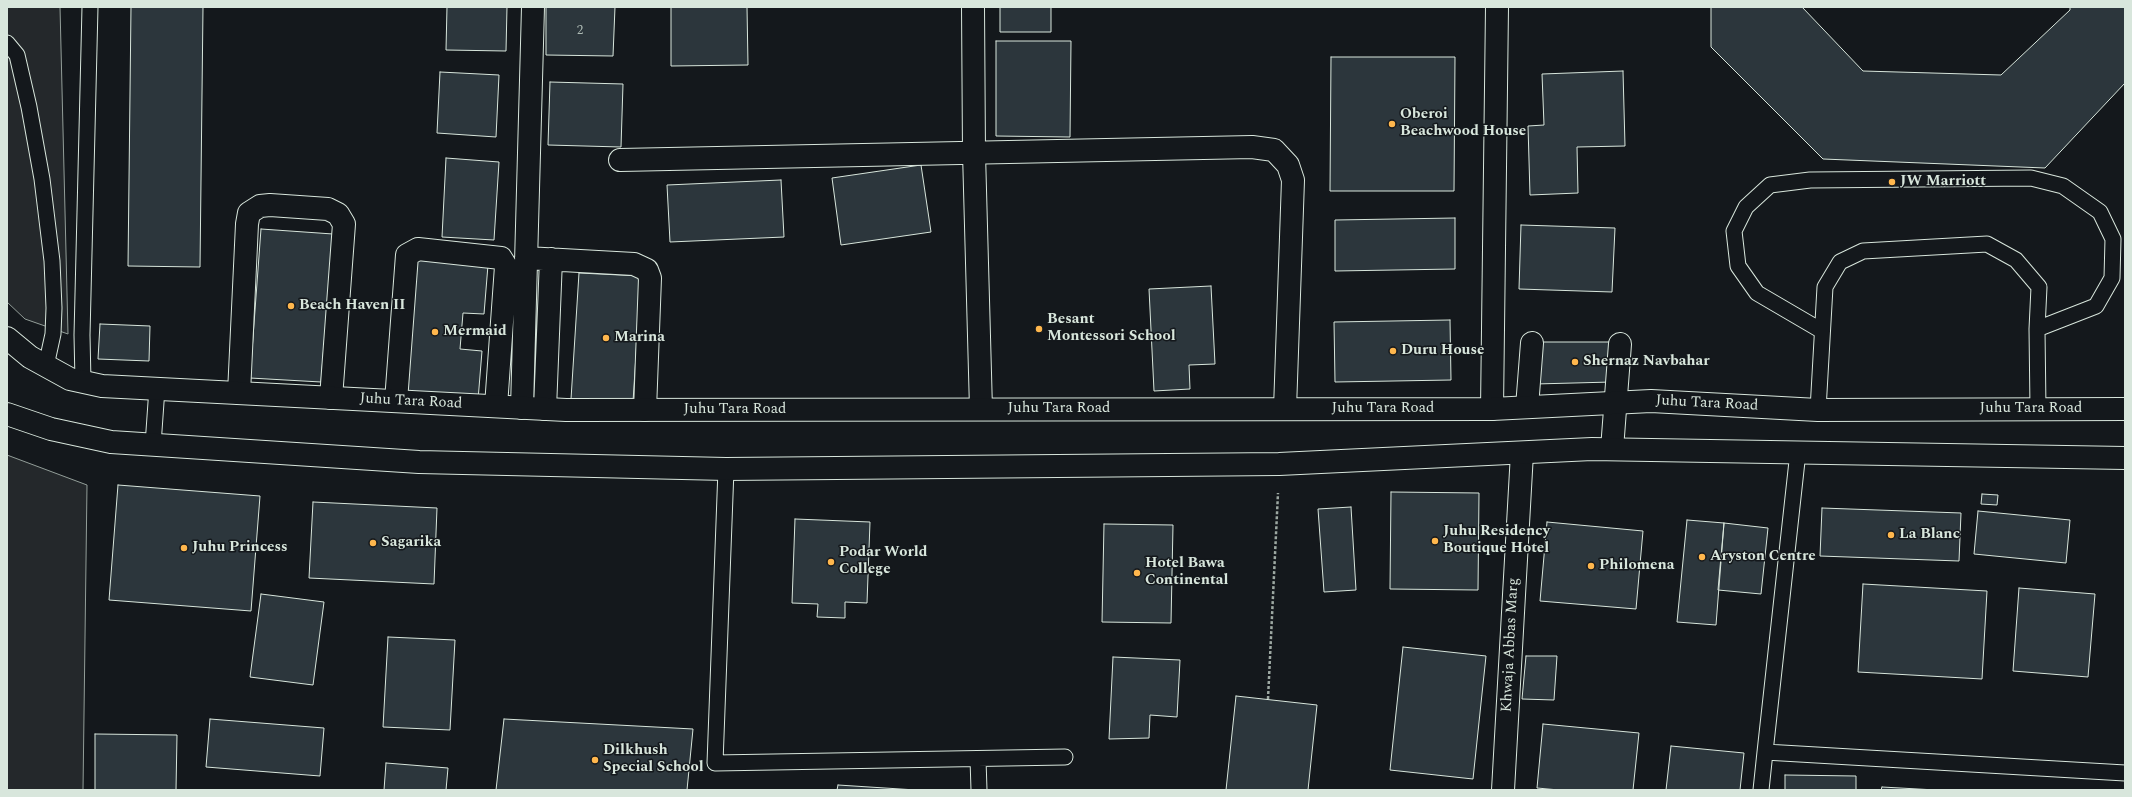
<!DOCTYPE html>
<style>
body{margin:0}
#map{position:relative;width:2132px;height:797px;overflow:hidden;background:#14181c;font-family:Spectral,serif}
canvas{display:block}
.frame{position:absolute;inset:0;border:8px solid #d8e6dc;pointer-events:none}
</style>
<div id="map">
<canvas width="2132" height="797"></canvas>
<div class="frame"></div>
</div>
<script>
const g = document.querySelector('canvas').getContext('2d');
g.lineJoin = 'round';
function fillPath(path, color) {
  g.fillStyle = color;
  g.fill(path, 'evenodd');
}
function poly(rows) {
  const path = new Path2D();
  for (const r of rows) {
    path.moveTo(r[0], r[1]);
    for (let i = 2; i < r.length; i += 2) path.lineTo(r[i], r[i + 1]);
  }
  return path;
}
function trace(path, color, width, dash) {
  g.strokeStyle = color;
  g.lineWidth = width;
  g.lineCap = dash ? 'butt' : 'round';
  g.setLineDash(dash || []);
  g.stroke(path);
}
function drawText(font, color, halo, rows, align = 'center') {
  g.font = font + ' Spectral,serif';
  g.lineWidth = 3;
  g.setLineDash([]);
  g.textBaseline = 'middle';
  g.strokeStyle = halo;
  g.fillStyle = color;
  for (const [text, x, y, turn = 0] of rows) {
    g.save();
    g.translate(x, y);
    g.rotate((+turn || 0) * Math.PI / 180);
    g.textAlign = isNaN(turn) ? turn : align;
    if (halo) g.strokeText(text, 0, 0);
    g.fillText(text, 0, 0);
    g.restore();
  }
}
const parking = poly([
 [7,7,60,7,68,334,25,319,7,302,7,7],
 [7,455,87,485,83,790,7,790,7,455]
]);
const building = poly([
 [131,7,203,7,200,267,128,266,131,7],
 [447,7,507,7,506,51,446,50,447,7],
 [546,7,615,7,613,56,546,55,546,7],
 [671,7,747,7,748,65,671,66,671,7],
 [1000,7,1051,7,1051,32,1000,32,1000,7],
 [1711,7,1802,7,1863,71,2001,75,2070,10,2070,7,2125,7,2125,83,2045,168,1823,159,1711,47,1711,7],
 [996,41,1071,41,1070,137,996,136,996,41],
 [1331,57,1455,57,1454,191,1330,191,1331,57],
 [1623,71,1625,146,1577,147,1578,193,1530,195,1528,126,1544,125,1542,74,1623,71],
 [440,72,499,75,496,137,437,133,440,72],
 [550,82,623,84,621,147,548,145,550,82],
 [446,158,499,162,494,240,442,237,446,158],
 [921,165,931,232,841,245,832,178,921,165],
 [781,180,784,237,670,242,667,185,781,180],
 [1455,218,1455,269,1335,271,1335,220,1455,218],
 [1521,225,1615,228,1612,292,1519,289,1521,225],
 [261,229,333,234,321,382,250,378,261,229],
 [415,259,488,265,484,314,463,313,460,349,482,351,478,400,404,395,415,259],
 [579,273,641,276,633,402,571,399,579,273],
 [1211,286,1215,364,1189,365,1190,389,1154,391,1149,289,1211,286],
 [1450,320,1451,380,1335,382,1334,322,1450,320],
 [100,324,150,326,149,361,98,359,100,324],
 [1538,342,1613,342,1612,382,1535,384,1538,342],
 [118,485,260,496,251,611,109,600,118,485],
 [1391,492,1479,493,1478,590,1390,589,1391,492],
 [1982,494,1998,495,1997,505,1981,504,1982,494],
 [313,502,437,508,434,584,309,578,313,502],
 [1351,507,1356,590,1324,592,1318,509,1351,507],
 [1822,508,1961,513,1959,561,1820,556,1822,508],
 [1978,511,2070,520,2066,563,1974,554,1978,511],
 [795,519,870,522,867,603,845,602,845,618,817,617,818,604,792,603,795,519],
 [1687,520,1724,523,1716,625,1677,622,1687,520],
 [1547,522,1643,531,1636,609,1540,601,1547,522],
 [1724,523,1768,528,1761,594,1718,590,1724,523],
 [1104,524,1173,525,1171,623,1102,622,1104,524],
 [1863,584,1987,591,1982,679,1858,672,1863,584],
 [2019,588,2095,594,2088,677,2013,671,2019,588],
 [261,594,324,602,313,685,250,677,261,594],
 [388,637,455,640,450,730,383,727,388,637],
 [1403,647,1486,656,1473,779,1390,770,1403,647],
 [1526,656,1557,656,1554,700,1522,699,1526,656],
 [1113,657,1180,660,1177,717,1150,715,1149,738,1109,739,1113,657],
 [1236,696,1317,705,1308,790,1226,790,1236,696],
 [210,719,324,728,320,776,206,767,210,719],
 [504,719,693,729,687,790,496,790,504,719],
 [1543,724,1639,733,1633,790,1559,790,1537,788,1543,724],
 [95,734,177,735,176,790,95,790,95,734],
 [1671,746,1744,753,1740,790,1666,790,1671,746],
 [386,763,448,768,446,790,384,790,386,763],
 [1785,775,1856,776,1856,790,1785,790,1785,775],
 [838,785,916,790,837,790,838,785],
 [1882,787,1936,790,1881,790,1882,787]
]);
const path = poly([
 [1268,699,1278,493]
]);
const lane = poly([
 [7,43,17,55,29,107,42,179,52,261,54,308,53,334,46,366],
 [1822,331,1757,293,1738,266,1734,231,1746,207,1770,185,1810,180,2031,178,2063,186,2100,212,2113,239,2112,278,2096,306,2037,329],
 [83,382,82,335,90,7],
 [1818,410,1825,287,1840,262,1863,251,1987,244,2016,260,2039,287,2037,329,2038,409],
 [153,445,157,388],
 [1798,452,1765,752,2125,773],
 [726,469,715,763,1065,757],
 [978,759,979,790],
 [1761,790,1765,752]
]);
const street = poly([
 [973,7,974,153,981,409],
 [620,160,1252,147,1274,150,1288,165,1293,180,1285,409],
 [526,258,634,264,647,270,650,278,645,410],
 [239,393,247,224,249,213,260,206,270,205,328,209,338,214,344,224,331,398],
 [396,401,407,255,418,249,501,258,506,266,496,406],
 [1527,407,1532,343],
 [522,408,533,7],
 [545,409,551,259],
 [1492,409,1497,7],
 [1612,449,1620,344],
 [1503,790,1522,453]
]);
const secondary = poly([
 [7,338,30,357,70,379,102,386,566,410,1492,409,1651,401,1818,410,2125,409],
 [7,414,51,429,111,442,419,462,726,469,1279,464,1592,449,2125,458]
]);
const markers = [
 [1392,124,4,"#ffb74d"],
 [1892,182,4,"#ffb74d"],
 [291,306,4,"#ffb74d"],
 [1039,329,4,"#ffb74d"],
 [435,332,4,"#ffb74d"],
 [606,338,4,"#ffb74d"],
 [1393,351,4,"#ffb74d"],
 [1575,362,4,"#ffb74d"],
 [1891,535,4,"#ffb74d"],
 [1435,541,4,"#ffb74d"],
 [373,543,4,"#ffb74d"],
 [184,548,4,"#ffb74d"],
 [1702,557,4,"#ffb74d"],
 [831,562,4,"#ffb74d"],
 [1591,566,4,"#ffb74d"],
 [1137,573,4,"#ffb74d"],
 [595,760,4,"#ffb74d"]
];
const numberNames = [
 ["2",580,31]
];
const poiNames = [
 ["Oberoi",1400,115],
 ["Beachwood House",1400,132],
 ["JW Marriott",1900,182],
 ["Beach Haven II",299,306],
 ["Besant",1047,320],
 ["Montessori School",1047,337],
 ["Mermaid",443,332],
 ["Marina",614,338],
 ["Duru House",1401,351],
 ["Shernaz Navbahar",1583,362],
 ["Juhu Residency",1443,532],
 ["Boutique Hotel",1443,549],
 ["La Blanc",1899,535],
 ["Sagarika",381,543],
 ["Juhu Princess",192,548],
 ["Podar World",839,553],
 ["College",839,570],
 ["Aryston Centre",1710,557],
 ["Hotel Bawa",1145,564],
 ["Continental",1145,581],
 ["Philomena",1599,566],
 ["Dilkhush",603,751],
 ["Special School",603,768]
];
const streetNames = [
 ["Juhu Tara Road",411,402,3],
 ["Juhu Tara Road",1707,404,3],
 ["Juhu Tara Road",1059,409],
 ["Juhu Tara Road",1383,409],
 ["Juhu Tara Road",2031,409],
 ["Juhu Tara Road",735,410],
 ["Khwaja Abbas Marg",1511,645,-87]
];
fillPath(parking, '#24282b');
trace(parking, '#939e99', 1);
fillPath(building, '#2c363c');
trace(building, '#d8e6dc', 1);
trace(lane, '#d8e6dc', 17);
trace(street, '#d8e6dc', 24);
trace(secondary, '#d8e6dc', 24);
trace(path, '#9da8a2', 2.5, [3, 2]);
trace(lane, '#14181c', 15);
trace(street, '#14181c', 22);
trace(secondary, '#14181c', 22);
for (const [x, y, r, color] of markers) {
  const dot = new Path2D();
  dot.arc(x, y, r, 0, 2 * Math.PI);
  g.fillStyle = color;
  g.fill(dot);
  trace(dot, '#14181c', 1.5);
}
drawText('13px', '#adbab4', null, numberNames);
drawText('bold 15px', '#d8e6dc', '#14181c', poiNames, 'left');
drawText('15px', '#d8e6dc', '#14181c', streetNames);
</script>
